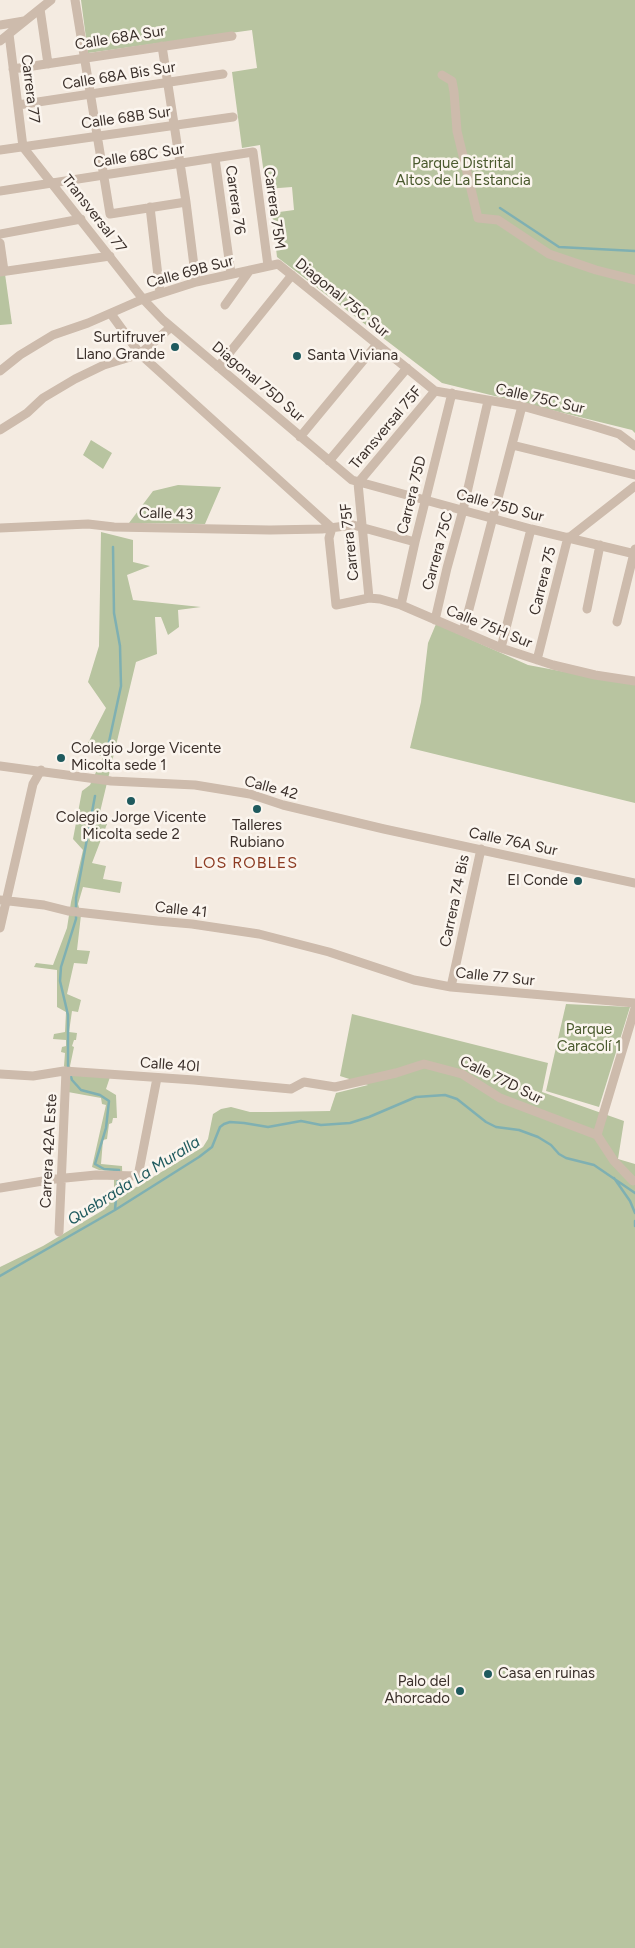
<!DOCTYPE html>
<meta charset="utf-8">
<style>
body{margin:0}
canvas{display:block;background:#f4ebe1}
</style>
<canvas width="635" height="1948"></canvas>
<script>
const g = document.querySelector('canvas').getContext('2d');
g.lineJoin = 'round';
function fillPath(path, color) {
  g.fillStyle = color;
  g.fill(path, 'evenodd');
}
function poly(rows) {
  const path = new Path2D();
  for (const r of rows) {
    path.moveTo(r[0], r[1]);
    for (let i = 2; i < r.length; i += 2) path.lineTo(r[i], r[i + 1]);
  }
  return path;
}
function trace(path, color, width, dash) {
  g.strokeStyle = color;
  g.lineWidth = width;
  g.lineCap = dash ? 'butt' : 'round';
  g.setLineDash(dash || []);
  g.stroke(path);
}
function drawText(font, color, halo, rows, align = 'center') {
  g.font = font + ' Figtree,sans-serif';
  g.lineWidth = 5;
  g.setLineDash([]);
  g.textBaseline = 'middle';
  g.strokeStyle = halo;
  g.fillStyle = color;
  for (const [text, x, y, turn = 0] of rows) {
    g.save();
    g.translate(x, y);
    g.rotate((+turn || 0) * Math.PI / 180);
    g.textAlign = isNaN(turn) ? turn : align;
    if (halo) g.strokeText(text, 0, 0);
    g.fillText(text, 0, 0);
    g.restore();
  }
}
const green = poly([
 [81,0,635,0,635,433,632,430,442,383,277,257,272,213,294,210,292,187,266,189,260,145,242,148,232,72,257,68,252,30,88,53],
 [5,274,12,324,0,325,0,275],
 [91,440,112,453,103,469,83,455],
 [178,485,221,487,205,524,129,523,153,491],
 [101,532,133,540,133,562,150,566,127,575,133,600,201,607,178,610,179,627,168,635,161,617,155,617,157,654,136,662,100,812,107,824,92,863,106,866,103,879,122,882,120,893,83,887,78,904,81,915,77,950,90,951,87,964,74,963,67,994,81,1000,78,1012,72,1011,69,1032,77,1033,76,1040,74,1040,72,1046,74,1047,70,1066,73,1074,110,1077,106,1089,116,1095,117,1118,113,1118,112,1123,109,1124,107,1139,103,1140,101,1164,122,1166,123,1195,203,1147,208,1139,213,1114,221,1109,231,1107,250,1112,270,1112,330,1111,336,1093,368,1085,340,1076,352,1014,548,1063,542,1092,624,1121,618,1159,635,1164,635,1948,0,1948,0,1267,43,1246,105,1209,114,1192,114,1171,99,1170,92,1167,106,1105,102,1104,101,1098,68,1092,69,1074,64,1066,65,1053,61,1052,62,1047,66,1046,66,1040,53,1039,54,1034,65,1032,66,1012,57,1007,57,970,34,967,36,963,53,965,67,928,71,902,83,850,73,839,82,791,90,785,103,757,85,749,106,708,88,682,99,646],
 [436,624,528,665,635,685,635,803,410,748,421,702,428,643],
 [566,1004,630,1007,599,1107,546,1091]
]);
const stream = poly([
 [500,208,559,247,635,251],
 [104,765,121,686,120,646,114,613,113,547],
 [68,1069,68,1015,60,981,61,967,76,919,76,898,95,796],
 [70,1074,72,1080,81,1090,100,1095,109,1101,106,1128,95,1164,104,1169,119,1170,115,1209],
 [614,1178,630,1201,635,1213],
 [635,1221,635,1226],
 [0,1276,115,1210,199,1157,212,1147,220,1127,224,1124,230,1122,244,1123,268,1127,301,1121,321,1125,350,1123,369,1117,416,1097,445,1095,457,1099,486,1122,496,1127,519,1130,538,1137,551,1145,559,1154,566,1158,594,1165,635,1193]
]);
const minor = poly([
 [75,0,110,214,186,202],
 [40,9,48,64],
 [0,25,24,21],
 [9,34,23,147],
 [0,41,51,0],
 [162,46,186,202,196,282],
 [13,69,232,36],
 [442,75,452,81,454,92,457,131,478,218,498,220,549,254,596,270,635,280],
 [18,105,223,74],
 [23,147,143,299,163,320,352,480,531,529,635,554],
 [0,150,233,117],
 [215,158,231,274],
 [0,191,253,152,268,266],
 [150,207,160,293],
 [0,234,81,219],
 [0,243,4,271],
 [0,272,110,256],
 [225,305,250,270],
 [111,314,140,354,332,528],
 [218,367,292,275],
 [0,371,20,355,53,335,88,323,143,299,196,282,278,264,435,391],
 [435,391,522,406,593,426,619,434,635,446],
 [0,430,27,413,43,398,75,379,104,365,140,354,171,327],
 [300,437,377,344],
 [512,445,635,475],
 [329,461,407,368],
 [358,483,435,391],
 [358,483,369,598],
 [0,528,88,524,114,527,270,530,322,529,353,525,415,542],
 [332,528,329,538,336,605,369,598,380,599,401,605,501,648,553,665,595,675,635,681],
 [570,537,635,486],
 [401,605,415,542,452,393],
 [587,609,600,545],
 [435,620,447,568,463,510,488,401],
 [617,622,635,549],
 [463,632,522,406],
 [501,648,531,529],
 [537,660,568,537],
 [0,766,111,781,195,785,250,794,283,805,384,829,635,883],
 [0,900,44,905,68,911,157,921,192,924,259,934,329,952,414,980,451,987,635,1003],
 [0,928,33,784,41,770],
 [451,987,481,849],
 [0,1074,33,1076,64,1071,194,1080,291,1089,304,1082,335,1087,396,1073,424,1064,462,1074,500,1098,597,1135,614,1161,633,1181],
 [597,1135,635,1008],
 [0,1188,55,1179,96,1175,138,1176,157,1078],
 [59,1232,66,1071]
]);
const markers = [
 [175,347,5,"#1f5a5e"],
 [297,356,5,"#1f5a5e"],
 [61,758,5,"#1f5a5e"],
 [131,801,5,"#1f5a5e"],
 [257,809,5,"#1f5a5e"],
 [578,881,5,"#1f5a5e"],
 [488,1674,5,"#1f5a5e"],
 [460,1691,5,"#1f5a5e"]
];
const streetNames = [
 ["Calle 68A Sur",120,38,-9],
 ["Calle 68A Bis Sur",119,76,-9],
 ["Carrera 77",30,89,83],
 ["Calle 68B Sur",126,118,-8],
 ["Calle 68C Sur",139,156,-9],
 ["Carrera 76",235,200,82],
 ["Carrera 75M",274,208,82],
 ["Transversal 77",94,214,52],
 ["Calle 69B Sur",190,272,-15],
 ["Diagonal 75C Sur",342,298,39],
 ["Diagonal 75D Sur",258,382,40],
 ["Calle 75C Sur",540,399,13],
 ["Transversal 75F",386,428,-50],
 ["Carrera 75D",412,495,-76],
 ["Calle 75D Sur",500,506,15],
 ["Calle 43",166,514,2],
 ["Carrera 75F",350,542,-96],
 ["Carrera 75C",438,551,-75],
 ["Carrera 75",543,581,-76],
 ["Calle 75H Sur",489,627,22],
 ["Calle 42",271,788,15],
 ["Calle 76A Sur",513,842,12],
 ["Carrera 74 Bis",455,901,-78],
 ["Calle 41",181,910,6],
 ["Calle 77 Sur",495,977,6],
 ["Calle 40I",170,1065,4],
 ["Calle 77D Sur",501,1080,26],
 ["Carrera 42A Este",49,1151,-87]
];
const parkNames = [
 ["Parque Distrital",463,164],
 ["Altos de La Estancia",463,181],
 ["Parque",589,1030],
 ["Caracolí 1",589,1047]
];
const poiNames = [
 ["Surtifruver",165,338],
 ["Llano Grande",165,355],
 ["Santa Viviana",307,356,"left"],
 ["Colegio Jorge Vicente",71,749,"left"],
 ["Micolta sede 1",71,766,"left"],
 ["Colegio Jorge Vicente",131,818,"center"],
 ["Micolta sede 2",131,835,"center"],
 ["Talleres",257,826,"center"],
 ["Rubiano",257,843,"center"],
 ["El Conde",568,881],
 ["Casa en ruinas",498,1674,"left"],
 ["Palo del",450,1682],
 ["Ahorcado",450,1699]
];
const neighbourhoodNames = [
 ["LOS ROBLES",246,863]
];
const waterNames = [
 ["Quebrada La Muralla",134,1181,-32]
];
fillPath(green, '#b8c4a0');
trace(stream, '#7fb0b2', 2.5);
trace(minor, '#cdbbac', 9);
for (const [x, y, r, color] of markers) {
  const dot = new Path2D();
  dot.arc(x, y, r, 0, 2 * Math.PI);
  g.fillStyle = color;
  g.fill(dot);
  trace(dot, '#fbf5ee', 2);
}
drawText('15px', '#3b302b', '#fbf5ee', streetNames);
drawText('15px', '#4a5a2e', '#fbf5ee', parkNames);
drawText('15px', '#3b302b', '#fbf5ee', poiNames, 'right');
g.letterSpacing = '1px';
drawText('16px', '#8c3b22', '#fbf5ee', neighbourhoodNames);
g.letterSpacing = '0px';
drawText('italic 16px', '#1f5a5e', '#fbf5ee', waterNames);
</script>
